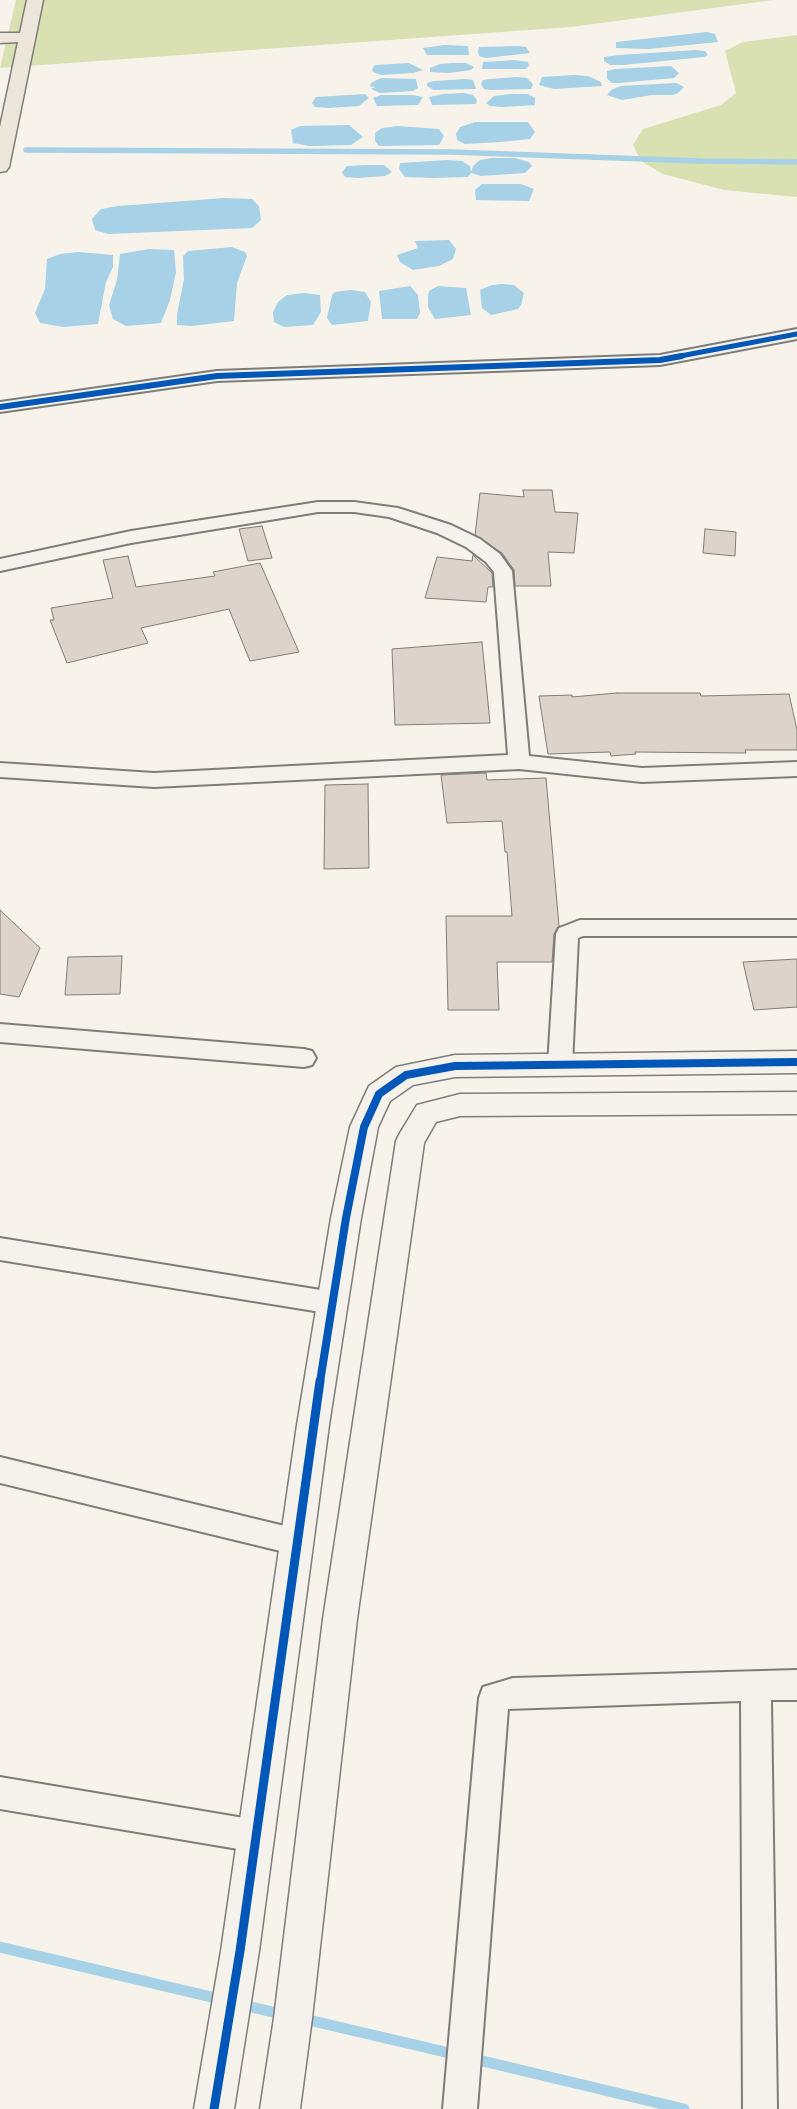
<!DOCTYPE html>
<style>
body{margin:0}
canvas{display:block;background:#f7f3ea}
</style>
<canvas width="797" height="2109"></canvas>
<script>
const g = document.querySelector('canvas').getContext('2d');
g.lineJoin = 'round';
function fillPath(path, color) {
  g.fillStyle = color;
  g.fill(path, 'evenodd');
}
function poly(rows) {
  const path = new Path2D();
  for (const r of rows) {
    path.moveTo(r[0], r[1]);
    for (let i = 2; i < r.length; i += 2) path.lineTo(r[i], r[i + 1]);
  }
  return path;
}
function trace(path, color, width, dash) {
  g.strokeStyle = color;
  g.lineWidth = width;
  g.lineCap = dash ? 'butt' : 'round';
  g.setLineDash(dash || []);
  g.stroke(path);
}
const green = poly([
 [16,0,773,0,571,27,0,68],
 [797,35,797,197,724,190,663,174,641,161,633,145,643,129,721,105,736,93,725,51,743,42]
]);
const water = poly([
 [707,32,715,34,718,42,649,49,616,48,616,42],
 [445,45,468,46,469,55,427,55,423,48],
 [518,46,526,47,530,53,486,58,479,56,478,51,479,47],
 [695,50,705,51,708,55,704,57,623,65,610,65,604,61,604,57,619,55],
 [515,60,528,62,529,66,525,69,482,69,483,62],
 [409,63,423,70,413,73,381,75,373,72,372,69,375,65],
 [452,63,466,63,474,67,471,70,449,73,430,72,430,68,440,64],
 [671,66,679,73,674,78,619,83,612,83,607,79,607,71,615,69],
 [574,75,588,76,601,82,602,86,554,89,539,85,542,77],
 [517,77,527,78,533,84,531,89,490,90,484,89,481,84,483,80,490,79],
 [381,78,416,79,418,88,413,91,380,93,371,89,375,87,370,86,371,83],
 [465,79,473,80,476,89,434,90,427,86,427,83,434,81],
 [676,83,684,87,678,93,673,95,652,95,622,100,607,95,611,90,621,86],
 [464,93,473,95,477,100,476,104,432,105,429,97,443,94],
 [365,94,369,98,359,106,328,108,315,107,312,103,316,97],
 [510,94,528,94,535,98,535,105,503,107,490,106,486,103,494,96],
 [381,95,412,95,423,97,418,105,377,106,373,98],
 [475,122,528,122,535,132,530,139,501,142,465,144,457,140,456,134,460,127],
 [349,125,363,137,351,145,309,146,293,143,291,130,300,126],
 [398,126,439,129,444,136,439,145,379,146,375,141,375,133,382,128],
 [492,158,515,158,529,162,532,166,525,173,481,176,471,173,468,177,433,178,405,177,399,169,400,163,447,160,462,161,470,166,471,172,473,166,480,160],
 [369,165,384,165,392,172,385,176,358,178,345,177,342,172,347,166],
 [482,184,521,184,534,189,529,201,476,200,475,190],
 [224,198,252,199,259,206,261,220,252,228,108,234,95,230,92,219,101,209,118,206],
 [449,240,456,249,453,259,439,266,413,270,400,262,397,255,418,248,415,241],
 [232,247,245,252,247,256,237,283,234,321,192,326,177,325,177,314,184,279,183,256,188,251],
 [149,249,174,250,176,272,170,300,161,323,126,326,113,319,109,305,117,280,120,254],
 [78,252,113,255,113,267,106,282,98,324,63,327,40,323,35,313,45,289,47,259,60,254],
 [502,284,514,285,524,293,521,305,518,309,491,315,482,308,480,290,492,285],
 [410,286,418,295,420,313,417,319,382,319,379,291],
 [438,286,466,288,471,315,435,319,428,307,428,296,429,291],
 [351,290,365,292,371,302,368,321,332,325,327,318,332,295,335,292],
 [304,293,320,295,321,312,313,325,284,327,274,322,273,312,278,302,287,295]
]);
const streamFar1 = poly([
 [26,150,451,152,700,161,797,162]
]);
const stream = poly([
 [0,1947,224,2000],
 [239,2004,285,2015],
 [300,2018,458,2055],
 [470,2058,684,2109]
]);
const building = poly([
 [523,490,552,490,555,512,578,513,574,553,548,552,551,586,515,586,514,570,502,553,475,535,480,493,524,497,523,490],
 [262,526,272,558,248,561,239,529,262,526],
 [705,529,736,532,735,556,703,553,705,529],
 [473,555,492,573,493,587,488,587,486,602,425,598,437,557,472,561,473,555],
 [128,556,136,587,215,576,213,572,260,563,299,652,250,661,229,609,141,628,148,643,67,663,50,620,54,620,51,608,113,598,103,560,128,556],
 [482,642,490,723,395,725,392,649,482,642],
 [617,693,700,693,701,696,789,694,797,730,797,750,745,750,746,753,635,752,636,754,611,756,610,752,548,754,539,696,572,695,572,697,617,693],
 [486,773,487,780,546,778,559,926,554,934,552,962,497,962,499,1010,448,1010,446,916,512,916,507,852,505,852,502,821,447,823,441,775,486,773],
 [368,784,369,868,324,869,325,785,368,784],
 [0,910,40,948,19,997,0,994,0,910],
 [122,956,120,994,65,995,68,957,122,956],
 [797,959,797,1007,754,1010,743,962,797,959]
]);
const street = poly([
 [797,329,797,339,660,365,217,381,0,412,0,402,217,371,660,355,797,329],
 [318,502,354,502,398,508,451,525,480,539,500,554,512,571,529,756,642,768,797,762,797,776,642,782,519,769,154,787,0,777,0,763,154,773,508,755,494,572,486,562,466,547,437,533,389,517,354,512,318,512,131,543,0,571,0,559,131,531,318,502],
 [580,920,797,920,797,936,583,936,578,938,572,1065,568,1072,560,1074,552,1072,548,1065,556,934,559,928,580,920],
 [0,1024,304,1049,312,1051,316,1058,312,1065,304,1067,0,1042,0,1024],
 [0,1238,333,1292,342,1295,346,1303,342,1311,333,1314,0,1260,0,1238],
 [0,1457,297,1529,307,1533,311,1542,307,1551,297,1555,0,1483,0,1457],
 [797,1670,797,1700,771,1700,777,2109,743,2109,741,1701,508,1709,477,2109,443,2109,479,1698,483,1687,513,1678,797,1670],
 [0,1777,256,1820,267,1825,272,1836,267,1847,256,1852,0,1809,0,1777]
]);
const secondary = poly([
 [797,1051,797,1073,455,1077,413,1085,390,1101,378,1127,361,1218,329,1425,259,1951,234,2109,194,2109,221,1951,297,1425,331,1218,350,1127,369,1086,396,1067,455,1055,797,1051],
 [797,1092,797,1114,460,1116,436,1122,424,1143,357,1619,312,2018,300,2109,260,2109,274,2018,323,1619,396,1141,400,1133,417,1105,460,1094,797,1092]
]);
const primary = poly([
 [27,0,43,0,9,167,6,171,0,172,0,127,18,42,0,43,0,33,20,33,27,0]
]);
const cyclewayFar3 = poly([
 [675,357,797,334]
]);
const cyclewayFar2 = poly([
 [0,407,217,376,660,360,682,356]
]);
const cyclewayFar1 = poly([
 [320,1382,346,1218,364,1127,379,1094,406,1075,455,1066,797,1062]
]);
const cycleway = poly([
 [214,2109,240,1951,320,1381]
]);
fillPath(green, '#d9e1b3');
fillPath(water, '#a6d1e6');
trace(streamFar1, '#a6d1e6', 5.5);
trace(stream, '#a6d1e6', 11);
fillPath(building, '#ded3ca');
trace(building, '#7f7d79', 1);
trace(street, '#7f7d79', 4);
trace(secondary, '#7f7d79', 3);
trace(primary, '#7f7d79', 3);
fillPath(street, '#f5f2ec');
fillPath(secondary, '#f5f2ec');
fillPath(primary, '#ece7da');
trace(cyclewayFar3, '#0057b8', 5);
trace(cyclewayFar2, '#0057b8', 6);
trace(cyclewayFar1, '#0057b8', 8);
trace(cycleway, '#0057b8', 9);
</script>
